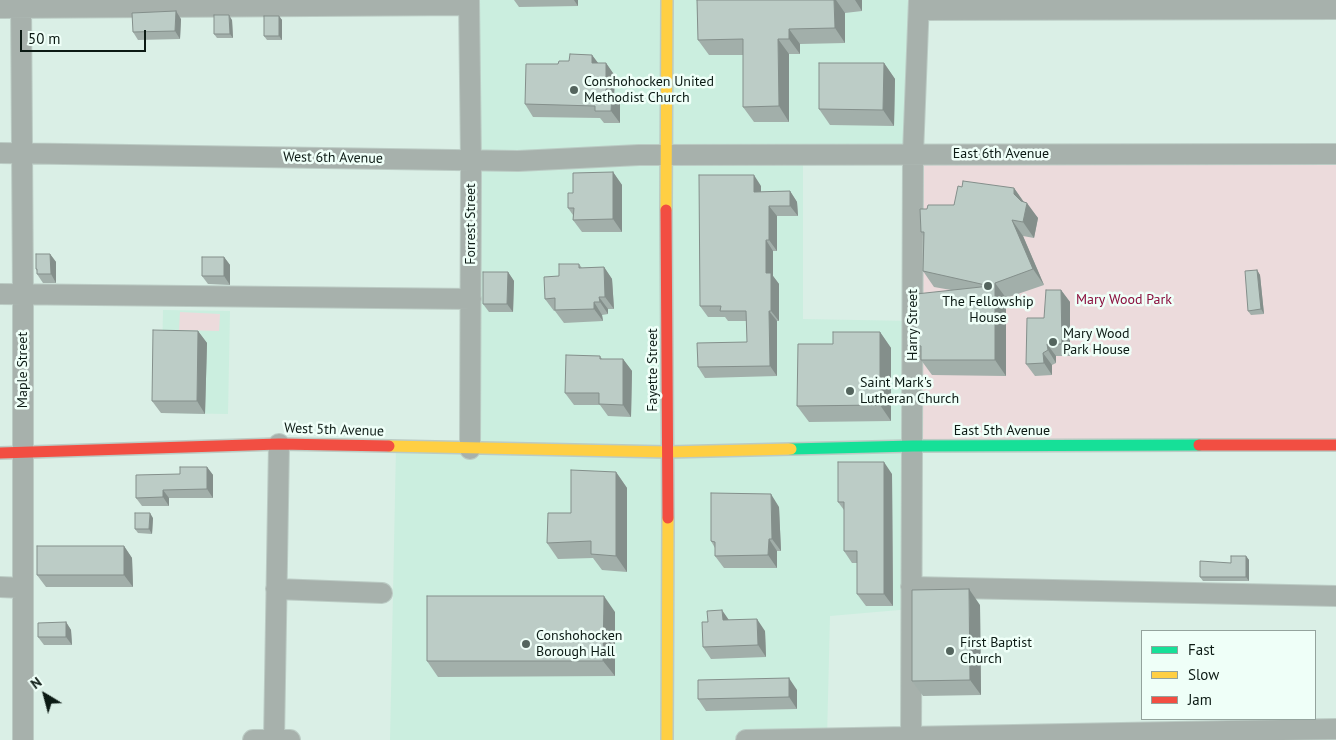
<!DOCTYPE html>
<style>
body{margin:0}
#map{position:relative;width:1336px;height:740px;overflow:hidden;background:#daefe6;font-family:"PT Sans",sans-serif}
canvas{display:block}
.legend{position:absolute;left:1141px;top:630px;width:175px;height:90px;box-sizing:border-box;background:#effff8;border:1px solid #94a39d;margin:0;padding:6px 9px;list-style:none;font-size:15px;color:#0c1a14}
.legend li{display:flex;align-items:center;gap:10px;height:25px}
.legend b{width:25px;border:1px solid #94a39d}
.north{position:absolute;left:20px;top:670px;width:50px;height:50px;-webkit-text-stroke:4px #effff8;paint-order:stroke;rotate:323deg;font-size:14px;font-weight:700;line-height:20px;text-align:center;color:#0c1a14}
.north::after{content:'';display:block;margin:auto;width:18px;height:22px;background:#0c1a14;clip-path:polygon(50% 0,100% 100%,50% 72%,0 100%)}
.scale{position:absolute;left:20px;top:30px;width:126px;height:22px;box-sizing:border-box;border:2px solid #0c1a14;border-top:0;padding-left:6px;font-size:15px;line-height:18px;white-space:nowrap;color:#0c1a14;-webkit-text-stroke:4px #effff8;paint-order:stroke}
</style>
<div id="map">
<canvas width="1336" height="740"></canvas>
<ul class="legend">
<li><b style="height:6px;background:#16e098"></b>Fast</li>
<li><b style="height:6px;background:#ffcf43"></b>Slow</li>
<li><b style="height:6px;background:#f24e42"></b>Jam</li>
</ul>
<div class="north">N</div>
<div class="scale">50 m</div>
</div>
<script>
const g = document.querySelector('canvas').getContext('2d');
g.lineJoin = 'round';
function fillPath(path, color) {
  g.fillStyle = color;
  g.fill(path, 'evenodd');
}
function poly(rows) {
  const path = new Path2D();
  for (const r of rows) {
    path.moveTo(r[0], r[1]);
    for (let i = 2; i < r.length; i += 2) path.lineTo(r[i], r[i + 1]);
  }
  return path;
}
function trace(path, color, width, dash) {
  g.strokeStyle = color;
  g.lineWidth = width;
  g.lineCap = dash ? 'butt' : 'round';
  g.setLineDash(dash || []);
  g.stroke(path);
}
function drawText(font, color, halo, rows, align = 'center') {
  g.font = font + ' "PT Sans",sans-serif';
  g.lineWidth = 5;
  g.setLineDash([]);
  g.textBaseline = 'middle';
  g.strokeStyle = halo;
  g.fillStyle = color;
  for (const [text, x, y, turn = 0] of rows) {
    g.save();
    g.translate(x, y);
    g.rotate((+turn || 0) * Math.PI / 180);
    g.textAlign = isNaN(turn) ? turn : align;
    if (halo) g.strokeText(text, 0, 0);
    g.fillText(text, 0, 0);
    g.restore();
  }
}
const built = poly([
 [469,0,919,0,913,154,803,155,803,319,913,321,911,609,830,616,827,738,807,740,390,740,396,447,469,449],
 [163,310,230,311,228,414,161,413]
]);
const green = poly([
 [913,154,1336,154,1336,445,913,446],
 [180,312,220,314,219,331,179,330]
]);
const street = poly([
 [21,0,23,294,23,740],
 [469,0,471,161,470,449],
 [0,8,469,5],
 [919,10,1336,9],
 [0,153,518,161,639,155,1336,154],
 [0,294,471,299],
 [0,587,23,588],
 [911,587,1336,596],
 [276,589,382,593],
 [253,740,290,740],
 [274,740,279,444],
 [746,740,1336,729],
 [911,740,913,154,919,0]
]);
const fast = poly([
 [791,449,913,446,1199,445]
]);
const slow = poly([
 [666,210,667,0],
 [389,446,668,452,791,449],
 [667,740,668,518]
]);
const jam = poly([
 [666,210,668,518],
 [1199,445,1336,445],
 [0,453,279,444,389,446]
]);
const wall = poly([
 [514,0,578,0,578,6,519,7],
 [697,0,862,0,862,11,845,13,845,43,800,44,800,54,789,54,789,122,754,122,743,107,743,55,709,55,698,40],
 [279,16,282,20,282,40,267,40,264,36],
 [181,19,180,39,138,40,133,32],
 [232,20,233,38,217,38,214,34],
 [592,55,598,63,606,63,615,76,614,96,620,104,620,123,604,123,600,118,533,117,525,104,569,61],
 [884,63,895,79,894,126,830,125,819,109],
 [613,172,622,185,622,232,582,232,573,220,573,215,568,208,573,193],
 [761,186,761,192,790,191,797,202,798,216,777,216,777,251,773,251,773,276,779,284,779,321,777,321,777,376,705,378,698,367,747,342,747,321,728,321,725,317,708,317,700,306],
 [962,187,1014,188,1024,202,1038,218,1034,238,1023,236,1044,285,1006,298,1006,376,932,375,921,360,921,352,916,345,951,290,934,287,923,271,923,236,921,232,927,209,954,205],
 [50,254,56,262,56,283,43,283,37,274,37,271,36,269],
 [224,257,230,265,230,285,208,284,202,276],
 [579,264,582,268,604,267,612,279,614,309,608,309,608,314,602,315,603,321,564,323,555,311,554,311,545,299,559,276],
 [1257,270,1260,275,1264,314,1251,315,1248,311],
 [508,272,514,281,513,312,489,312,483,304],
 [1061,290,1070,302,1070,356,1056,356,1056,363,1052,365,1052,375,1035,376,1026,364,1044,318],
 [198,331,207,343,205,414,161,413,152,401],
 [880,332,891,348,891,421,809,422,797,406,833,344],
 [600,356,602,359,623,359,632,371,631,417,608,416,600,405,574,405,565,393],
 [207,467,213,475,213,498,169,498,169,506,142,506,136,498,180,474],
 [616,472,627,488,627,572,602,570,593,558,558,559,547,543,571,513],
 [892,474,893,606,866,606,857,594,857,563,852,563,844,551,844,510,838,502],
 [779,507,781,551,777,551,777,568,724,568,715,556,715,548,711,541],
 [153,518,152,534,138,533,135,529],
 [124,546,132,558,133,587,46,587,37,575],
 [1246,556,1249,560,1249,581,1203,581,1200,577],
 [980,605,981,695,923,696,912,681],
 [615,612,615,676,438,677,427,661],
 [729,620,765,631,766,657,711,659,703,647],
 [66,622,71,630,72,645,44,645,38,637],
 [797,690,797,709,706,711,698,699]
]);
const shadedWall = poly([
 [574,0,578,0,578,6],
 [834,0,836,0,845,13,845,43,835,28],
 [855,0,862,0,862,11],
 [176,11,181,19,180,39,175,31],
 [229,15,232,20,233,38,230,34],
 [279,16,282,20,282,40,279,36],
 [789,29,800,44,800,54,789,39],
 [778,39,789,54,789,122,779,106],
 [592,55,601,67,592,63],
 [606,63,615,76,614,96,620,104,620,123,611,111,606,92],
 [884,63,895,79,894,126,883,110],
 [613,172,622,185,622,232,613,219],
 [754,175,761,186,761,203,754,192],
 [1014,188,1025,204,1025,210,1014,194],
 [790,191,797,202,798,216,790,206],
 [1027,203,1038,218,1034,238,1023,222],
 [769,206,777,216,777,251,769,240],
 [1012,220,1023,236,1044,285,1033,269],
 [766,240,773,251,773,276,779,284,779,321,771,311,766,273],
 [50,254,56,262,56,283,51,274],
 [224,257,230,265,230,285,224,276],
 [604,267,612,279,614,309,605,297],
 [1257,270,1260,275,1264,314,1261,309],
 [508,272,514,281,513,312,507,304],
 [995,283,1006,298,1006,376,995,360],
 [1061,290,1070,302,1070,356,1062,344],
 [599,297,608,309,608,314,600,302],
 [594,302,602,315,603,321,594,309],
 [769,311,777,321,777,376,770,366],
 [198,331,207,343,205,414,197,401],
 [880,332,891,348,891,421,880,405],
 [1047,344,1056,356,1056,363,1048,350],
 [1043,353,1052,365,1052,375,1044,363],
 [623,359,632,371,631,417,623,405],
 [884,462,892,474,893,606,884,594],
 [207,467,213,475,213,498,207,489],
 [616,472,627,488,627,572,616,556],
 [163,490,169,498,169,506,163,497],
 [771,494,779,507,781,551,772,539],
 [150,513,153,518,152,534,149,529],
 [769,539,777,551,777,568,768,555],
 [124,546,132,558,133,587,124,575],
 [1246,556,1249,560,1249,581,1246,577],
 [969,589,980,605,981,695,970,680],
 [604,596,615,612,615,676,603,661],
 [722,610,731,623,723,620],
 [757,619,765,631,766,657,758,645],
 [66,622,71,630,72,645,66,637],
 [789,678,797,690,797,709,789,697]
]);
const building = poly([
 [697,0,834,0,835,28,789,29,789,39,778,39,779,106,743,107,743,39,698,40,697,0],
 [176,11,175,31,133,32,132,13,176,11],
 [214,15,229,15,230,34,214,34,214,15],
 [264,16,279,16,279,36,264,36,264,16],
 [570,54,592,55,592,63,606,63,606,92,612,92,611,111,595,111,595,106,525,104,526,64,558,64,559,61,569,61,570,54],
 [819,63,884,63,883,110,819,109,819,63],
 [613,172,613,219,573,220,574,208,568,208,568,193,573,193,573,173,613,172],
 [699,175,754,175,754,192,790,191,790,206,769,206,769,240,766,240,766,273,771,273,771,311,769,311,770,366,698,367,697,343,747,342,746,311,720,311,721,306,700,306,699,175],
 [963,181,1014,188,1014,194,1021,201,1027,203,1023,222,1012,220,1033,269,995,283,995,360,921,360,921,346,916,345,916,294,990,286,923,271,924,232,921,232,920,209,927,209,928,205,954,205,958,186,962,187,963,181],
 [36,254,50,254,51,274,37,274,37,269,36,269,36,254],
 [202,257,224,257,224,276,202,276,202,257],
 [559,264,579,264,579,268,604,267,605,297,599,297,600,302,594,302,594,309,555,310,555,298,545,299,544,277,559,276,559,264],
 [1257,270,1261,309,1248,311,1245,271,1257,270],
 [483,272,508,272,507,304,483,304,483,272],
 [1046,290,1061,290,1062,344,1047,344,1048,350,1043,353,1044,363,1026,364,1027,318,1044,318,1046,290],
 [153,330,198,331,197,401,152,401,153,330],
 [833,332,880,332,880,405,797,406,798,344,833,344,833,332],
 [566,355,600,356,600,359,623,359,623,405,599,404,599,393,565,393,566,355],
 [838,462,884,462,884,594,857,594,857,551,844,551,844,502,838,502,838,462],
 [180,467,207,467,207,489,163,490,163,497,136,498,136,475,180,474,180,467],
 [571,470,616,472,616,556,591,554,591,541,547,543,548,513,571,513,571,470],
 [711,493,771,494,772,539,769,539,768,555,715,556,715,542,711,541,711,493],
 [135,513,150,513,149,529,135,529,135,513],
 [37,546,124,546,124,575,37,575,37,546],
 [1231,556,1246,556,1246,577,1200,577,1200,561,1231,563,1231,556],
 [969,589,970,680,912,681,912,590,969,589],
 [427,596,604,596,603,661,427,661,427,596],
 [722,610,723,620,757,619,758,645,703,647,702,622,708,622,707,611,722,610],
 [66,622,66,637,38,637,38,623,66,622],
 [789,678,789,697,698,699,698,680,789,678]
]);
const markers = [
 [574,90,5,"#54655e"],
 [988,286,5,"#54655e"],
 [1053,342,5,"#54655e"],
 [850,391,5,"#54655e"],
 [526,644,5,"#54655e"],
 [950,651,5,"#54655e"]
];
const poiNames = [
 ["Conshohocken United",584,82],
 ["Methodist Church",584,98],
 ["The Fellowship",988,302,"center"],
 ["House",988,318,"center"],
 ["Mary Wood",1063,334],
 ["Park House",1063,350],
 ["Saint Mark's",860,383],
 ["Lutheran Church",860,399],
 ["Conshohocken",536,636],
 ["Borough Hall",536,652],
 ["First Baptist",960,643],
 ["Church",960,659]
];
const streetNames = [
 ["East 6th Avenue",1001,154],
 ["West 6th Avenue",333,158,1],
 ["Forrest Street",471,224,-90],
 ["Harry Street",913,325,-90],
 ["Maple Street",23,370,-90],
 ["Fayette Street",653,370,-90],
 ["West 5th Avenue",334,430,2],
 ["East 5th Avenue",1002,431]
];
const parkNames = [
 ["Mary Wood Park",1124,300]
];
fillPath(built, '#cbeedf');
fillPath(green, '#ecdbdc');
trace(street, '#bbcbc4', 22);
trace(fast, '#bbcbc4', 14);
trace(slow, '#bbcbc4', 14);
trace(jam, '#bbcbc4', 14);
trace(street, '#a7b1ac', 20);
trace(fast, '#16e098', 11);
trace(slow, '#ffcf43', 11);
trace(jam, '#f24e42', 11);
fillPath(wall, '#a2afaa');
fillPath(shadedWall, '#848f8b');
fillPath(building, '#bcccc6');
trace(building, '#848f8b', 1);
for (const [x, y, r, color] of markers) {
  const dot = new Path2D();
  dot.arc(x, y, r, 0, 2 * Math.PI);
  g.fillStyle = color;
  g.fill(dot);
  trace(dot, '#effff8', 2);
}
drawText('14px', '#0c1a14', '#effff8', poiNames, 'left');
drawText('14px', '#0c1a14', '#effff8', streetNames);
drawText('14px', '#8b0f3e', '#effff8', parkNames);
</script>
